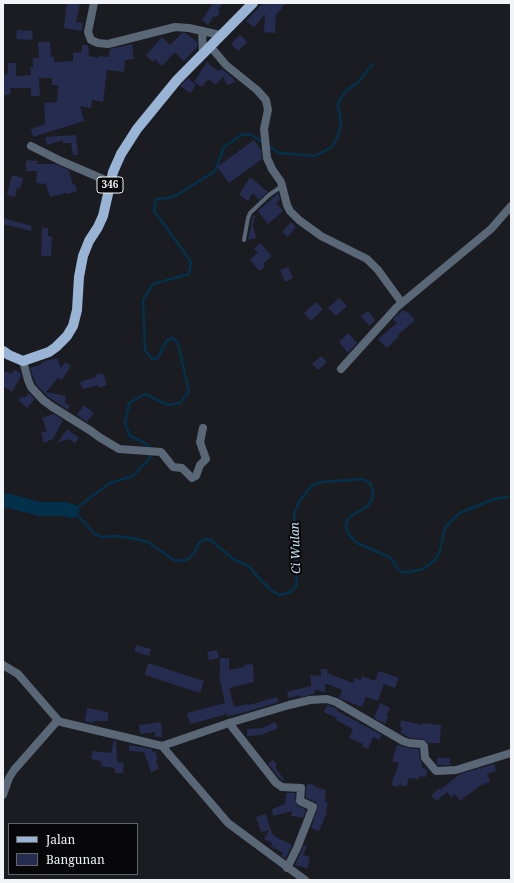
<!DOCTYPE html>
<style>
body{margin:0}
#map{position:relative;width:514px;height:883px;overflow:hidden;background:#1b1c21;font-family:"Noto Serif",serif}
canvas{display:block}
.frame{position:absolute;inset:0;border:4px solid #f2f3f6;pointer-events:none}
.legend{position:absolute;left:8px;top:823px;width:130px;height:52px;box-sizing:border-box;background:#070709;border:1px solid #656568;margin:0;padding:5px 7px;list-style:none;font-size:12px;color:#f2f3f6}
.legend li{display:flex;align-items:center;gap:8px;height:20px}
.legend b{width:20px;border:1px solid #656568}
</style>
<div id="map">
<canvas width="514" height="883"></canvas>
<div class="frame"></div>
<ul class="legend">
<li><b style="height:5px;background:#99b4d5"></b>Jalan</li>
<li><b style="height:11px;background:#262b50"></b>Bangunan</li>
</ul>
</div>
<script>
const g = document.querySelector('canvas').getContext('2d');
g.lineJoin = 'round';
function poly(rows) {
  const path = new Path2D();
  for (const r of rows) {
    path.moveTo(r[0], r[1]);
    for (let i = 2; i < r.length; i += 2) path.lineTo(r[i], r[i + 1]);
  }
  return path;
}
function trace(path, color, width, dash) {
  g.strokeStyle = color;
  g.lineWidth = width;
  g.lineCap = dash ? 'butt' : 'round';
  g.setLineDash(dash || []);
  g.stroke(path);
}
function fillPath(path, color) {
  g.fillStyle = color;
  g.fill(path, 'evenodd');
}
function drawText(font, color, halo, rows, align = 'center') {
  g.font = font + ' "Noto Serif",serif';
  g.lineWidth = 4;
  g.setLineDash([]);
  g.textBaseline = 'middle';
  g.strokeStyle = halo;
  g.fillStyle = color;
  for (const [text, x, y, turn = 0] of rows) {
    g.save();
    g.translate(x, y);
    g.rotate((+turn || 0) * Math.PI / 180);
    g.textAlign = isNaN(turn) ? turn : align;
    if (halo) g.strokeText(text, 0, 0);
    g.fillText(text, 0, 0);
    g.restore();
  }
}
const stream = poly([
 [264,143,250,134,241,135,224,147,215,171,179,194,169,198,156,199,154,211,185,253,191,263,189,274,153,284,143,300,145,350,152,359,158,358,167,340,173,338,178,343,189,392,180,403,168,405,145,394,129,403,125,424,130,436,143,442,151,448,150,458,133,476,110,483,72,511,77,515,95,534,102,537,117,536,131,538,148,542,174,560,183,561,188,559,195,552,199,543,205,539,211,540,233,559,250,567,255,574,272,591,280,595,290,592,296,586,298,568,294,515,299,502,312,485,322,482,363,479,370,483,373,490,372,499,367,507,352,515,347,520,346,527,349,535,357,543,389,557,394,562,397,568,402,572,409,572,423,569,435,560,440,551,445,527,460,513,491,500,511,496],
 [268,146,279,153,315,156,332,147,338,136,341,124,338,104,344,93,359,81,373,64]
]);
const river = poly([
 [3,500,10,501,39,509,64,509,72,511]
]);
const building = poly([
 [67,3,80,3,76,22,83,23,82,31,64,28],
 [213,3,223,3,218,10,220,12,216,18,214,16,208,25,202,20],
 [263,3,286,3,276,15,275,33,264,32,265,14,254,27,246,21],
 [17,30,33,31,32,40,16,39],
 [182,33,186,33,197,42,197,47,184,61,175,52,162,66,155,59,153,62,146,55,162,37,170,45],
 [240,35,247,42,238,51,231,44],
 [38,42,50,42,51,57,54,57,54,62,73,61,73,53,82,52,82,45,88,45,89,56,99,58,99,56,109,57,110,49,132,44,134,59,125,60,124,72,107,70,103,102,92,100,91,108,80,106,84,121,33,137,31,129,45,124,44,103,57,102,58,85,52,85,52,78,39,78,40,96,31,96,31,88,10,88,11,94,3,95,3,75,8,74,8,63,16,63,16,76,31,75,30,67,33,67,33,58,39,58],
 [207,62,218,71,222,69,233,78,235,82,227,85,223,76,216,85,208,79,202,87,194,82],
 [188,78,196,85,190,93,180,86],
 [76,135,78,155,73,155,71,143,63,143,63,140,47,145,45,137],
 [254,140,261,150,262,159,229,183,217,167],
 [26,160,37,161,37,164,55,164,69,170,73,185,75,184,77,191,67,194,66,193,50,197,46,184,36,183,37,171,26,171],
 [12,175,23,178,20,189,17,188,15,197,7,195],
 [250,177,268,192,259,200,253,193,248,201,239,195],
 [278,193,280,200,276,203,283,211,268,224,258,211],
 [253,215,255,216,253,226,256,238,248,240],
 [3,218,32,226,31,231,3,224],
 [291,222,296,227,288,237,282,232],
 [42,228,48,228,48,236,52,237,51,256,41,256],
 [260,243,272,256,263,264,265,267,259,271,250,259,258,253,254,249],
 [288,267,293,278,285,282,280,270],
 [339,298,347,306,336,316,328,308],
 [316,302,323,309,311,321,304,313],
 [403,310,406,313,408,312,415,320,398,335,399,336,387,348,378,339,397,323,393,319],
 [368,311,375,320,369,326,361,316],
 [348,333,357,343,348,353,339,342],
 [321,356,327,362,318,370,312,364],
 [57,358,61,368,65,362,71,366,63,378,61,380,58,378,46,392,66,396,65,403,70,406,68,410,47,396,36,384,30,368,42,364,42,362],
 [14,369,20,373,21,376,12,392,3,386,3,371,12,374],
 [103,373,107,385,99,388,98,385,83,389,80,382,96,377,95,375],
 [29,393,35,399,27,408,18,400,22,396,25,398],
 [84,405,94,413,87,422,77,415],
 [54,414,63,420,53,439,44,443,41,433,47,431,42,418],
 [67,429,79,438,75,443,68,439,57,443],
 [136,645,151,649,149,656,134,651],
 [217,650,219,658,209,660,207,652],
 [220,658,229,658,229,670,244,667,244,665,253,664,254,682,229,688,234,707,248,704,249,705,277,697,279,702,239,714,227,716,227,714,190,724,187,713,225,703,219,675,220,675],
 [148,663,204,681,200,693,145,675],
 [321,669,328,669,327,673,353,683,355,678,361,680,362,676,375,681,379,671,399,678,395,688,384,684,378,701,366,697,362,707,339,698,342,690,325,683,325,693,316,689,314,694,300,697,300,695,288,698,287,692,311,686,311,678,309,675,321,676],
 [380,703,390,708,386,716,388,716,385,724,374,718],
 [327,705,335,708,337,709,337,711,382,735,379,740,373,737,368,749,362,746,363,744,349,738,353,729,336,720,337,718,324,712],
 [87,708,108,712,108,721,94,721,93,723,85,721],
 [401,720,422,725,422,723,441,725,440,743,428,743,423,739,410,738,401,733,402,728,400,727],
 [161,722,162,737,155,737,155,732,140,734,139,725],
 [275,722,278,728,261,735,247,736,247,729,263,728],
 [114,740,116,741,117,762,124,763,123,773,115,773,115,768,101,766,101,761,91,759,93,751,111,753],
 [129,745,152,749,152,752,155,751,158,759,156,760,159,769,151,772,144,752,129,751],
 [397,745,408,748,419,749,420,759,422,763,422,768,427,769,426,777,419,776,419,779,409,778,406,787,399,784,398,787,391,785,399,763,392,761],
 [437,758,450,758,450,765,438,765,437,764],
 [273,760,277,765,275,767,286,782,280,779,268,764],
 [494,764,496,771,487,774,490,782,481,785,460,801,455,794,451,797,447,792,437,801,431,796,439,788,440,790,460,774],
 [308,783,316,786,315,787,326,790,325,796,326,797,325,802,328,803,326,812,327,812,319,831,311,828,318,807,316,802,306,798,306,787],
 [286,793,295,793,296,804,306,810,303,818,291,816,292,811,273,816,272,809,285,804],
 [266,814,272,834,275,835,274,836,292,845,285,859,281,856,283,853,271,846,272,843,264,839,269,830,261,832,256,817],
 [304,845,307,846,303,855,310,857,307,868,295,865]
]);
const lane = poly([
 [244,240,248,218,250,213,269,195,282,186]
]);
const street = poly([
 [94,3,88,32,91,40,98,43,108,44,175,27,189,28,220,35],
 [202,31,203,53],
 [210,46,226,65,257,90,266,100,268,110,264,129,267,158,272,169,281,182,287,205,290,211,299,220,321,236,367,259,378,270,402,303],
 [31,146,61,161,110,182],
 [23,361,28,380,31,387,43,400,51,406,91,431,99,437,119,449,161,452,173,467,182,468,192,478,196,476,200,465,206,459,200,442,203,428],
 [341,369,397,307,491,229,511,206],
 [3,665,18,674,58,720,61,722,162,746,228,823,305,880],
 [229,723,276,783,282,787,301,788,300,801,313,807,297,848,287,868],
 [162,746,229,723,289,705,310,700,327,699,336,702,403,741,409,743,422,744,424,746,425,758,436,771,456,770,511,753],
 [3,795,9,778,14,770,58,720]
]);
const primary = poly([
 [3,351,9,355,23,361,49,352,56,347,67,336,73,326,77,310,79,277,83,256,89,241,98,227,103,216,113,172,121,154,137,129,177,80,253,3]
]);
const shields = [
 [110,185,26]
];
const shieldNames = [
 ["346",110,185]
];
const waterNames = [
 ["Ci Wulan",296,548,-92]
];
trace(stream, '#03314c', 2.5);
trace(river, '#03314c', 14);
fillPath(building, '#262b50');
trace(lane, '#5a6777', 4);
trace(street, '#5a6777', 8);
trace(primary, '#99b4d5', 10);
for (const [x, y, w] of shields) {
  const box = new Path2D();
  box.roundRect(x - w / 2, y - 8, w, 16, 3);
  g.fillStyle = '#070709';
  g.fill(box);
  trace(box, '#f2f3f6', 1);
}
drawText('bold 10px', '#f2f3f6', null, shieldNames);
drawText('italic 12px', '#c9e3f7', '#070709', waterNames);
</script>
